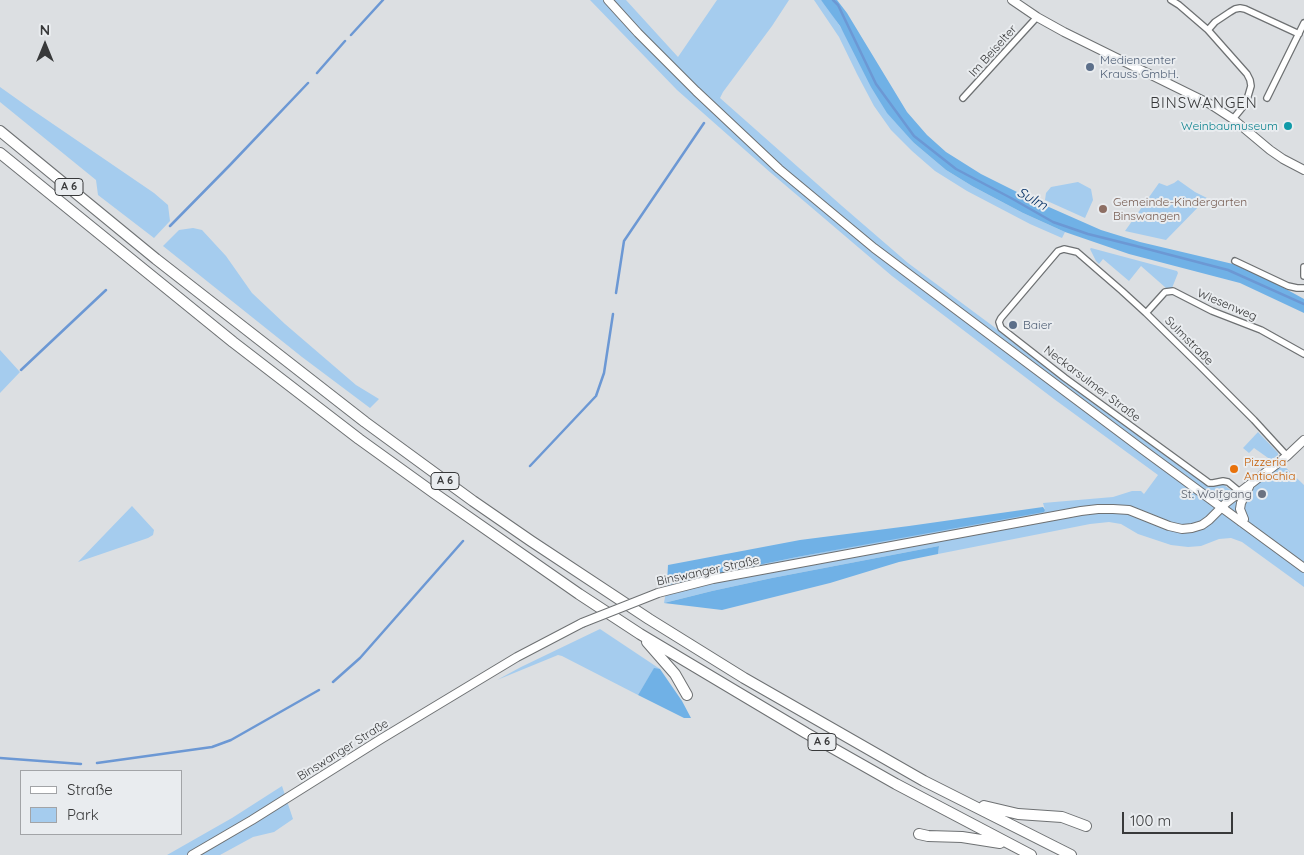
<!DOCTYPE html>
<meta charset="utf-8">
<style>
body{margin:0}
#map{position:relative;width:1304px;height:855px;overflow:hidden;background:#dcdfe2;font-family:Quicksand,sans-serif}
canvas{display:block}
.legend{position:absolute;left:20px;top:770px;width:162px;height:65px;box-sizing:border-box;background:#e9ecef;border:1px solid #a2a4a7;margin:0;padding:6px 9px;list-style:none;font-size:15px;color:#38393a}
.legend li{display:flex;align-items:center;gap:10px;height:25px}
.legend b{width:25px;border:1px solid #a2a4a7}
.north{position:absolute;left:20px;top:20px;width:50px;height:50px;-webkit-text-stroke:4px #e9ecef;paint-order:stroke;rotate:0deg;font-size:14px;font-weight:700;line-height:20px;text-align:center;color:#38393a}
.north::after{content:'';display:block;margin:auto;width:18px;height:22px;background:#38393a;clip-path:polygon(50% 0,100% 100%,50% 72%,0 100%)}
.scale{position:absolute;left:1122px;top:812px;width:111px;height:22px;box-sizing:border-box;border:2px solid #38393a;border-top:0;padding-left:6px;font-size:15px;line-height:18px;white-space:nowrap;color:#38393a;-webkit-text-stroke:4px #e9ecef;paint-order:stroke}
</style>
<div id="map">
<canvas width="1304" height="855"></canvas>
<ul class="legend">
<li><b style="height:6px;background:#fff"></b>Straße</li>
<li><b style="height:14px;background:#a5ccee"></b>Park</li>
</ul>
<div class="north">N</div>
<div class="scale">100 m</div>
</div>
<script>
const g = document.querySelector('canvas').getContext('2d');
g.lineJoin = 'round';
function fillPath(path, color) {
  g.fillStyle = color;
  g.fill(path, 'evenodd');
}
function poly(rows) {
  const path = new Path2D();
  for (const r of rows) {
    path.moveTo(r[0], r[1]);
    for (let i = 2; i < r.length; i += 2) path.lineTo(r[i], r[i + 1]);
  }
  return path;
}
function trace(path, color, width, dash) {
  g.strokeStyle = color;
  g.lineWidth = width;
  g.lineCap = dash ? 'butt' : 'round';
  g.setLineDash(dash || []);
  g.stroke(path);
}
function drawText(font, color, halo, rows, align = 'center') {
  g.font = font + ' Quicksand,sans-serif';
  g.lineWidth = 4;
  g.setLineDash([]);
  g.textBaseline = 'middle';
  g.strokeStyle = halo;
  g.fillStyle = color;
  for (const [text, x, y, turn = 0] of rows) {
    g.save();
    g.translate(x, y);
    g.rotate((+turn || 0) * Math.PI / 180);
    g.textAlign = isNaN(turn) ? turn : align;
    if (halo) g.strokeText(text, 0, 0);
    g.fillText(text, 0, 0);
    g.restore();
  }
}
const green = poly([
 [590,0,626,0,678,57,717,0,789,0,772,26,723,92,720,98,842,206,908,263,1204,483,1209,485,1224,485,1244,500,1259,482,1282,464,1304,485,1304,587,1242,542,1231,538,1219,539,1201,546,1188,547,1171,545,1138,534,1121,524,1109,522,1090,524,938,554,939,546,772,578,712,591,664,603,667,584,797,557,1045,510,1043,503,1113,497,1132,491,1141,491,1144,494,1158,475,1054,399,892,276,771,173,677,90],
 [814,0,821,0,827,6,914,143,946,170,972,186,1023,213,1065,232,1062,238,1030,224,967,191,935,171,912,151,891,130,874,106,857,74,839,37],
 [0,87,31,109,154,193,168,205,170,221,154,238,98,195,96,180,0,102],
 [1178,180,1195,192,1207,198,1166,240,1125,231,1159,183,1167,186,1174,183],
 [1078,182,1091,189,1093,200,1085,218,1045,200,1046,193,1051,187],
 [193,228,202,230,226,256,252,293,285,324,356,385,379,399,370,408,302,357,163,246,179,230],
 [1091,248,1177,271,1178,273,1172,288,1166,288,1141,266,1129,281,1103,259,1099,264,1096,261,1090,249],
 [0,350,20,372,0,393],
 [1258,432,1278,453,1278,455,1271,460,1254,448,1249,453,1243,448],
 [132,506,154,530,153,535,148,538,78,562],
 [600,629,660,669,654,669,638,695,562,656,558,655,497,680,521,667],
 [282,786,293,819,274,832,253,837,220,855,167,855,232,818]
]);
const forest = poly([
 [821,0,837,0,847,13,907,112,927,135,946,152,981,174,1033,200,1101,230,1140,242,1233,264,1273,282,1304,299,1304,313,1240,283,1129,254,1065,232,1023,213,972,186,946,170,914,143,887,113,871,87,840,26],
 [1043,507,1045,510,1044,512,797,557,667,584,668,565,800,540,909,526],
 [939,546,938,554,899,562,830,583,722,610,664,603,712,591,772,578],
 [654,668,660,669,682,701,691,718,684,718,638,695]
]);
const stream = poly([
 [833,0,838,5,876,84,914,136,956,169,1011,198,1053,222,1088,234,1136,246,1228,270,1304,304],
 [351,35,383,0],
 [317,73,345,41],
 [170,226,230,165,308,83],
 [616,293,624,241,704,123],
 [21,370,106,290],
 [530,466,596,396,604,373,613,314],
 [333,682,360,658,463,541],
 [0,758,81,764],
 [97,763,212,747,231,740,319,690]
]);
const street = poly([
 [1171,0,1179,5,1208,30,1247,74,1250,80,1251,86,1246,103,1233,119],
 [1208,30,1215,22,1230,12,1235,9,1240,8,1245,9,1299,34],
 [963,98,1037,17],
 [1267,98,1304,23],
 [1235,261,1288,286,1297,288,1304,288],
 [1304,267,1304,276],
 [1146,313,1165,292,1173,291,1212,311,1261,330,1304,354],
 [1240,492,1228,482,1223,481,1213,483,1209,483,1205,480,1065,378,1001,328,999,322,1001,318,1058,251,1064,249,1077,252,1122,291,1146,313,1199,365,1254,420,1287,456]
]);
const secondary = poly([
 [608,0,638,33,696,91,779,169,874,248,1142,449,1304,568],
 [1012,0,1037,17,1064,32,1210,104,1233,119,1270,150,1283,159,1304,170],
 [1241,522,1244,519,1240,509,1241,503,1249,487],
 [658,593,713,579,1081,511,1098,509,1113,509,1129,510,1169,526,1182,529,1192,528,1202,525,1209,520,1227,502,1287,456,1304,440],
 [192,855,252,820,381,739,517,657,582,623]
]);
const highway = poly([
 [0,131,156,259,365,422,473,501,531,541,649,619,744,678,924,781,1071,855],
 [0,153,233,342,359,439,434,493,579,594,640,634,806,733,896,784,1031,855],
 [647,642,675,674,687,695],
 [984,806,1018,814,1062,817,1086,826],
 [919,834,928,836,962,837,1000,843]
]);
const secondaryBridge = poly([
 [582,623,658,593]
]);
const markers = [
 [1090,67,5,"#5c6f8a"],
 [1288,126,5,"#0f9aa8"],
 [1103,209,5,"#8d6e63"],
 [1013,325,5,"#5c6f8a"],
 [1234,469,5,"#e8710a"],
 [1262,494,5,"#6b7280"]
];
const shields = [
 [69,187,28],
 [445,481,28],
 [822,742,28]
];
const shieldNames = [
 ["A 6",69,187],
 ["A 6",445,481],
 ["A 6",822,742]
];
const streetNames = [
 ["Im Beiselter",993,51,-48],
 ["Wiesenweg",1227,305,23],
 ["Sulmstraße",1189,341,45],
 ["Neckarsulmer Straße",1092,384,37],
 ["Binswanger Straße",708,571,-12],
 ["Binswanger Straße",343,750,-32]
];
const serviceNames = [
 ["Mediencenter",1100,60],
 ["Krauss GmbH.",1100,74],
 ["Baier",1023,325]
];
const cultureNames = [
 ["Weinbaumuseum",1278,126]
];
const educationNames = [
 ["Gemeinde-Kindergarten",1113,202],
 ["Binswangen",1113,216]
];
const foodNames = [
 ["Pizzeria",1244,462],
 ["Antiochia",1244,476]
];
const worshipNames = [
 ["St. Wolfgang",1252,494]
];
const waterNames = [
 ["Sulm",1032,199,29]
];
const quarterNames = [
 ["BINSWANGEN",1204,103]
];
fillPath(green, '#a5ccee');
fillPath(forest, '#70b1e6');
trace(stream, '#6c98d4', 2.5);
trace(street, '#6e7173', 8);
trace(secondary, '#6e7173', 10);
trace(highway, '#6e7173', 12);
trace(street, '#fff', 5.5);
trace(secondary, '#fff', 8);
trace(highway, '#fff', 10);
trace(secondaryBridge, '#6e7173', 10, []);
trace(secondaryBridge, '#fff', 8);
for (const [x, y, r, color] of markers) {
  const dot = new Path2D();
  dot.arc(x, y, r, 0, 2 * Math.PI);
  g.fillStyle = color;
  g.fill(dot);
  trace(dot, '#e9ecef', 2);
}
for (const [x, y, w] of shields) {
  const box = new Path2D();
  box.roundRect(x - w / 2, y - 8.5, w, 17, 4);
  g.fillStyle = '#e9ecef';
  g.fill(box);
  trace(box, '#38393a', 1);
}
drawText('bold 11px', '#38393a', null, shieldNames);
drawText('12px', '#38393a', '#e9ecef', streetNames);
drawText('12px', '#4e5e75', '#e9ecef', serviceNames, 'left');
drawText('12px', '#0d838f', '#e9ecef', cultureNames, 'right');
drawText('12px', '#785e54', '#e9ecef', educationNames, 'left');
drawText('12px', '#c56008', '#e9ecef', foodNames, 'left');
drawText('12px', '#5b616d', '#e9ecef', worshipNames, 'right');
drawText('italic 14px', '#022e64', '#e9ecef', waterNames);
g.letterSpacing = '1px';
drawText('15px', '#38393a', '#e9ecef', quarterNames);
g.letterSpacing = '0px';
</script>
